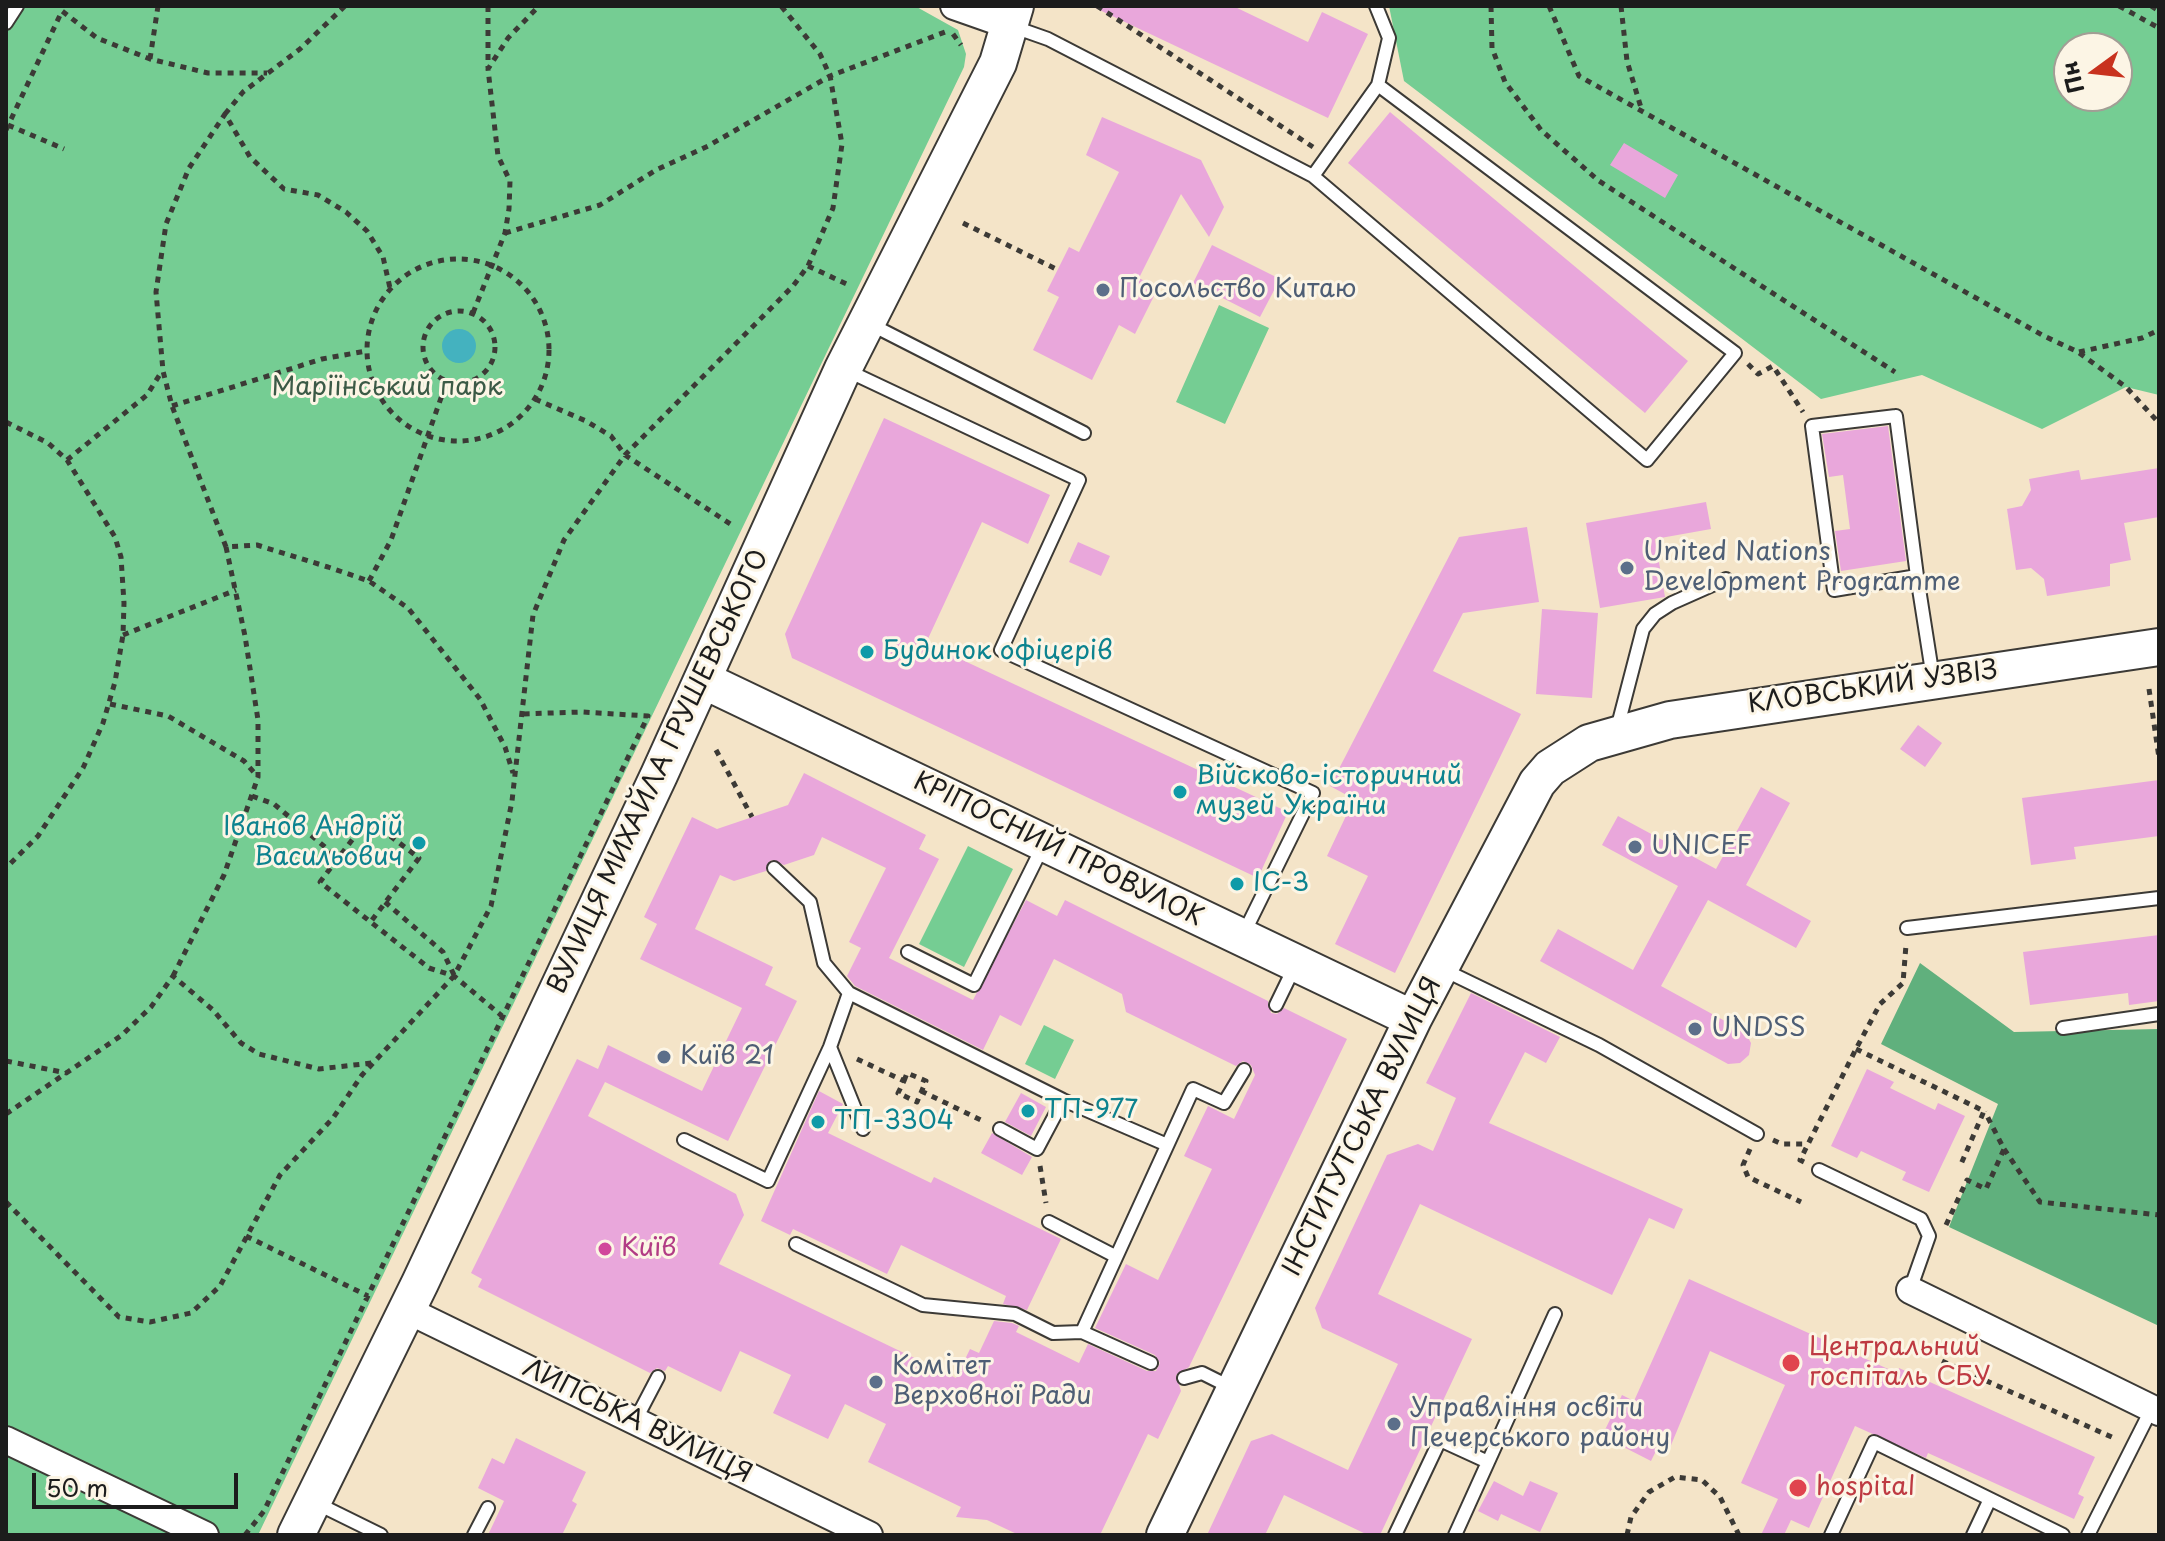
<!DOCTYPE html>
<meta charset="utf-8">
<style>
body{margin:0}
#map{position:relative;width:2165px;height:1541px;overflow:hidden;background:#f4e4c8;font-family:"Playpen Sans",sans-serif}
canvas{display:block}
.frame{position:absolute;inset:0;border:8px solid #1c1c1c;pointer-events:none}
.north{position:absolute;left:2053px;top:32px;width:80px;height:80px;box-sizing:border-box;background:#fcf5e5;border:2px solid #a29e95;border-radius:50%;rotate:255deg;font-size:22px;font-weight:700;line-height:32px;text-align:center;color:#1c1c1c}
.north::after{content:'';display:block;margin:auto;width:28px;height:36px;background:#c8321e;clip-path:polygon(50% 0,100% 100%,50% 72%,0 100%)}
.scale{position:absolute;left:32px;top:1473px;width:206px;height:36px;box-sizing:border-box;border:4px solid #1c1c1c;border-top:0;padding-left:10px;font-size:24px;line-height:28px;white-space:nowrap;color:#1c1c1c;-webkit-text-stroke:6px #fcf5e5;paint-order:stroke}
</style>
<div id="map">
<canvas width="2165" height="1541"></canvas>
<div class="frame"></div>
<div class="north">Пн</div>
<div class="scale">50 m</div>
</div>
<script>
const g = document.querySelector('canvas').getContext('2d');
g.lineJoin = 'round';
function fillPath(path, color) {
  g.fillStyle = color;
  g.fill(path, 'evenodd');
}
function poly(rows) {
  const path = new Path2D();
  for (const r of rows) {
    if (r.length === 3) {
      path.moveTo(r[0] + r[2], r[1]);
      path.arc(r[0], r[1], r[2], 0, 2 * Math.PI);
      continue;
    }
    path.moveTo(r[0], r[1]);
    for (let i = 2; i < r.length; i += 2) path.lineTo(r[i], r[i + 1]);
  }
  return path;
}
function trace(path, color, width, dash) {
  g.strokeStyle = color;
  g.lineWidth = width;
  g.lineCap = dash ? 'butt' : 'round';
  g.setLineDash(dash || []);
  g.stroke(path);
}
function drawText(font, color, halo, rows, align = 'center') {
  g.font = font + ' "Playpen Sans",sans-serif';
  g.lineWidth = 6;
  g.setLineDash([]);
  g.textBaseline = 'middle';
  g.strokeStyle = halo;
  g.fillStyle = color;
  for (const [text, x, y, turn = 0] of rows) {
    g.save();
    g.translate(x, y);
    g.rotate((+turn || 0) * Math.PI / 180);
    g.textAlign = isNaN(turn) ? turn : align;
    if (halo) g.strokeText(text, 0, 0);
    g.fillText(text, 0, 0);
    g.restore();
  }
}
const green = poly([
 [6,6,915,6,958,30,966,54,964,67,258,1535,6,1535],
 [1389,6,2159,6,2159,395,2126,387,2042,429,1922,375,1821,399,1404,81],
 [2069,48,2117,48,2117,96,2069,96],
 [1219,305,1269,328,1225,424,1176,402],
 [968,846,1013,869,964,967,919,944],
 [1044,1025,1074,1040,1055,1079,1025,1064]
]);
const forest = poly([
 [1920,963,2014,1032,2159,1029,2159,1326,1949,1227,1998,1104,1881,1044]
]);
const water = poly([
 [459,346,17]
]);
const building = poly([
 [1091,6,1233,6,1308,42,1322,12,1368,34,1328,118],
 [1390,112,1688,361,1645,413,1348,163],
 [1102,117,1201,160,1224,207,1209,237,1181,194,1139,278,1158,288,1135,334,1119,325,1092,380,1033,350,1059,297,1047,291,1069,247,1079,252,1119,172,1086,155],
 [1624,143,1678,175,1665,198,1610,165],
 [1212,245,1280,279,1260,317,1193,283],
 [884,418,1050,495,1028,544,982,522,926,643,1288,812,1258,878,792,658,785,634],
 [1888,426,1906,561,1841,571,1835,531,1850,529,1843,475,1829,477,1822,434],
 [2159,468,2159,517,2124,523,2131,560,2110,564,2110,586,2047,596,2044,579,2031,568,2016,570,2007,509,2022,506,2031,490,2029,479,2079,470,2081,480],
 [1706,502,1711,529,1655,539,1665,597,1600,608,1586,523],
 [1527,527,1539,602,1463,613,1433,671,1521,714,1395,973,1335,944,1368,876,1327,856,1354,799,1330,786,1459,537],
 [1078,542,1110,556,1101,576,1069,562],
 [1542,609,1598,613,1592,698,1536,694],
 [1918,725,1942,743,1925,767,1900,749],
 [804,773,926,835,919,849,939,859,889,958,973,1000,1026,900,1057,916,1065,900,1268,1001,1271,1013,1277,1014,1284,1008,1347,1039,1189,1367,1176,1375,1181,1391,1158,1439,1148,1434,1100,1535,1019,1535,987,1520,956,1517,961,1507,868,1462,886,1424,845,1404,828,1439,773,1413,791,1375,740,1351,721,1392,668,1366,665,1371,657,1368,650,1373,478,1287,482,1279,471,1273,577,1059,598,1069,608,1045,702,1091,742,1008,640,959,657,924,644,917,692,817,717,829,788,805],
 [822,837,886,868,849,942,861,948,847,976,855,986,983,1050,1000,1015,1021,1026,1054,959,1122,994,1126,1012,1236,1066,1243,1061,1251,1065,1255,1075,1234,1119,1208,1106,1184,1156,1212,1169,1158,1280,1126,1264,1095,1328,1155,1355,1160,1363,1156,1371,1147,1371,1088,1344,1079,1363,1016,1332,1019,1326,1012,1323,994,1321,979,1353,970,1349,956,1378,719,1264,744,1215,736,1194,588,1116,605,1082,728,1141,797,1001,765,985,773,967,695,929,720,875,734,881,766,871,771,860,784,865,814,855],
 [2159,780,2159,836,2074,847,2076,859,2031,865,2022,798],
 [1761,787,1790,803,1746,885,1811,921,1796,948,1708,900,1661,986,1745,1032,1751,1043,1749,1055,1740,1063,1728,1064,1540,961,1558,929,1633,970,1678,886,1602,845,1618,816,1716,869],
 [2159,935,2159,1001,2129,1005,2128,993,2030,1005,2023,952],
 [1471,993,1560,1037,1546,1063,1525,1052,1489,1123,1683,1209,1674,1229,1649,1218,1612,1295,1420,1204,1378,1294,1472,1339,1380,1535,1368,1535,1284,1495,1265,1535,1207,1535,1251,1441,1272,1434,1348,1470,1398,1364,1322,1328,1315,1308,1387,1155,1418,1144,1433,1151,1456,1098,1426,1083],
 [1867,1069,1894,1082,1890,1088,1935,1110,1938,1103,1965,1116,1929,1192,1902,1180,1906,1172,1861,1151,1857,1158,1831,1146],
 [819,1091,843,1104,828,1133,931,1183,934,1177,1061,1239,1027,1310,1003,1304,1006,1296,901,1245,887,1274,793,1229,790,1235,761,1221],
 [1021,1093,1046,1107,1031,1136,1005,1122],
 [992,1133,1032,1157,1022,1175,981,1153],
 [1689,1279,1897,1373,1899,1368,2095,1457,2078,1494,2084,1497,2074,1519,1928,1453,1926,1458,1855,1426,1809,1528,1791,1520,1784,1535,1761,1535,1778,1499,1741,1483,1785,1385,1710,1351,1669,1450,1659,1445,1651,1461,1602,1436,1622,1395,1634,1401],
 [516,1438,586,1472,572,1501,577,1504,562,1535,488,1535,504,1501,478,1488,492,1458,504,1464],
 [1494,1481,1523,1496,1530,1481,1558,1493,1540,1532,1501,1514,1498,1521,1478,1511]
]);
const path = poly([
 [488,6,488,68],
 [1097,6,1313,147],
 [1491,6,1492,48,1505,82,1541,130,1599,181,1895,372],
 [1549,6,1579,76,2044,336,2078,352,2126,387,2159,423],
 [1621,6,1627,61,1642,111],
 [2119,6,2159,28],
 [2151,6,2159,11],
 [953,34,961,45],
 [150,59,158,6],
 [225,114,243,92,300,49,345,6],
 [8,125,64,149],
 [6,130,62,11,97,38,150,59,208,73,267,73],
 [963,223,1058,270],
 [505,233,600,205,656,170,708,146,830,76,945,32],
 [458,350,91],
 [808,266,851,286],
 [459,347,36],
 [473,313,505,233,509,209,510,181,498,156,488,69,508,38,539,6],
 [2079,352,2142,338,2159,330],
 [1748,364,1758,374,1773,366,1803,412],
 [535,399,586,421,611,436,625,455,735,527],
 [172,406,322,359,366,351],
 [6,422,48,443,67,460,115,537,121,557,124,603,123,635,115,682,103,723,83,768,38,836,6,868],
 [67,460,147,395,162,371],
 [226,547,172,406,163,371,156,292,166,224,189,168,225,114,250,157,284,189,318,195,346,212,367,231,383,257,390,288],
 [369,581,391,540,447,381],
 [123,635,236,590],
 [2149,689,2159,758],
 [110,704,168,716,244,761,257,776],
 [716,750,752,817],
 [252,796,274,804,338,858],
 [385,902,443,952,454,975],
 [372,920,419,858,368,819,320,882,429,968,454,976,502,1016],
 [173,976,224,875,258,777,258,720,245,636,226,547,257,545,328,567,369,581,408,608,480,699,505,747,513,773],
 [1856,1049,1984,1111,1961,1164],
 [857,1059,904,1081,898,1093,917,1102,926,1081,907,1073,904,1081],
 [6,1061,67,1073],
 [921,1091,985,1122],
 [6,1114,122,1035,151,1007,173,976,213,1010,241,1043,259,1054,319,1069,372,1063],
 [1773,1140,1782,1144,1807,1144],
 [1750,1149,1743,1165,1748,1177,1801,1202],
 [2004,1149,2040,1202,2159,1215],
 [1804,1162,1800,1160,1856,1049,1880,1004,1903,983,1906,945],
 [1040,1166,1046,1203],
 [6,1202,119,1317,150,1322,191,1313,220,1286,280,1175,333,1118,362,1075,454,976,491,906,512,801,533,615,564,540,625,455,793,286,808,266,833,208,842,144,830,76,820,54,781,6],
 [1946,1225,1967,1180,1986,1189,2004,1149,1985,1112],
 [246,1236,368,1296],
 [1942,1361,2116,1439],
 [245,1535,264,1511,648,716,582,712,520,714],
 [1627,1535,1631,1517,1649,1492,1675,1477,1702,1480,1720,1497,1739,1535]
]);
const lane = poly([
 [6,23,17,6],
 [1014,27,1048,39,1313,176,1647,460,1735,353,1378,85],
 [1313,176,1378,85,1389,38,1376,6],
 [870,324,1084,433],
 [846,370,1079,480,1001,650,1313,793,1244,933],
 [1896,416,1917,576,1834,590,1812,426,1896,416],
 [1917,576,1933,678],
 [1617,729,1643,629,1655,614,1672,603,1726,579],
 [774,868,810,902,824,963,849,993,1063,1100,1165,1144],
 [1907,928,2159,898],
 [908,952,974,985,1043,846],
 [1444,970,1599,1045,1757,1134],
 [1276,1005,1294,968],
 [2063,1028,2159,1014],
 [830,1047,863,1129],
 [1000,1129,1037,1149,1063,1100],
 [684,1140,768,1181,830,1047,849,993],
 [1819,1170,1921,1219,1929,1236,1910,1290],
 [1049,1222,1115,1256],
 [796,1244,923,1305,1015,1314,1053,1333,1082,1332],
 [1151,1363,1082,1332,1193,1089,1224,1103,1244,1070],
 [1184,1378,1202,1373,1232,1388],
 [635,1421,658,1377],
 [316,1503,381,1535],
 [474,1535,488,1508],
 [1395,1535,1440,1440,1488,1462],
 [1455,1535,1555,1314],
 [1831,1535,1874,1442,2063,1535],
 [1973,1535,1990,1499],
 [2088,1535,2152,1408]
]);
const street = poly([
 [954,6,1011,26],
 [1910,1290,2159,1412],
 [405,1309,869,1535],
 [6,1440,205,1535]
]);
const secondary = poly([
 [703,680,1413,1019],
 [296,1535,420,1283,659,775,843,369,998,63,1015,6],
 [1165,1535,1413,1019,1537,783,1550,768,1589,743,1670,720,2159,647]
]);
const markers = [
 [1103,290,8,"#5c6f8a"],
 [1627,568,8,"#5c6f8a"],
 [867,652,8,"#0f9aa8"],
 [1180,792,8,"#0f9aa8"],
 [419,843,8,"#0f9aa8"],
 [1635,847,8,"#5c6f8a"],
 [1237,884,8,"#0f9aa8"],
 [1695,1029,8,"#5c6f8a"],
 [664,1057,8,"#5c6f8a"],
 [1028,1111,8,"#0f9aa8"],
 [818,1122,8,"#0f9aa8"],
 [605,1249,8,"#d1479c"],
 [1791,1363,10,"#e0444e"],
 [876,1382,8,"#5c6f8a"],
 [1394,1424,8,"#5c6f8a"],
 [1798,1488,10,"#e0444e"]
];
const serviceNames = [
 ["Посольство Китаю",1119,290],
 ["United Nations",1643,553],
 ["Development Programme",1643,583],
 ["UNICEF",1651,847],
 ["UNDSS",1711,1029],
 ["Київ 21",680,1057],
 ["Комітет",892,1367],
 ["Верховної Ради",892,1397],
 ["Управління освіти",1410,1409],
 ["Печерського району",1410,1439]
];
const parkNames = [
 ["Маріїнський парк",387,388]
];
const cultureNames = [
 ["Будинок офіцерів",883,652],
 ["Війсково-історичний",1196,777],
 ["музей України",1196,807],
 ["Іванов Андрій",403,828,"right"],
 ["Васильович",403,858,"right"],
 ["ІС-3",1253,884],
 ["ТП-977",1044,1111],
 ["ТП-3304",834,1122]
];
const streetNames = [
 ["КЛОВСЬКИЙ УЗВІЗ",1873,688,-8],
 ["ВУЛИЦЯ МИХАЙЛА ГРУШЕВСЬКОГО",659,772,-65],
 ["КРІПОСНИЙ ПРОВУЛОК",1058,850,26],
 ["ІНСТИТУТСЬКА ВУЛИЦЯ",1363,1127,-64],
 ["ЛИПСЬКА ВУЛИЦЯ",637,1422,26]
];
const hotelNames = [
 ["Київ",621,1249]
];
const healthNames = [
 ["Центральний",1809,1348],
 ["госпіталь СБУ",1809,1378],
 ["hospital",1816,1488]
];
fillPath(green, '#75cd93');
fillPath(forest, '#60b07d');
fillPath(water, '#44b2bf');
fillPath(building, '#e9a7db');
trace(lane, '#3c3a36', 16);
trace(street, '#3c3a36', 30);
trace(secondary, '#3c3a36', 40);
trace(path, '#3c3a36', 5, [6, 6]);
trace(lane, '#fff', 12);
trace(street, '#fff', 26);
trace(secondary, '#fff', 36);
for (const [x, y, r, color] of markers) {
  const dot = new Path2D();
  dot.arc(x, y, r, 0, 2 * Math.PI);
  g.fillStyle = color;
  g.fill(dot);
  trace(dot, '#fcf5e5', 3);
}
drawText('26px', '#4e5e75', '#fcf5e5', serviceNames, 'left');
drawText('26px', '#3b5a46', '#fcf5e5', parkNames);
drawText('26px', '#0d838f', '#fcf5e5', cultureNames, 'left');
drawText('26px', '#1c1c1c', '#fcf5e5', streetNames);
drawText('26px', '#b23c85', '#fcf5e5', hotelNames, 'left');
drawText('26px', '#be3a42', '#fcf5e5', healthNames, 'left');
</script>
